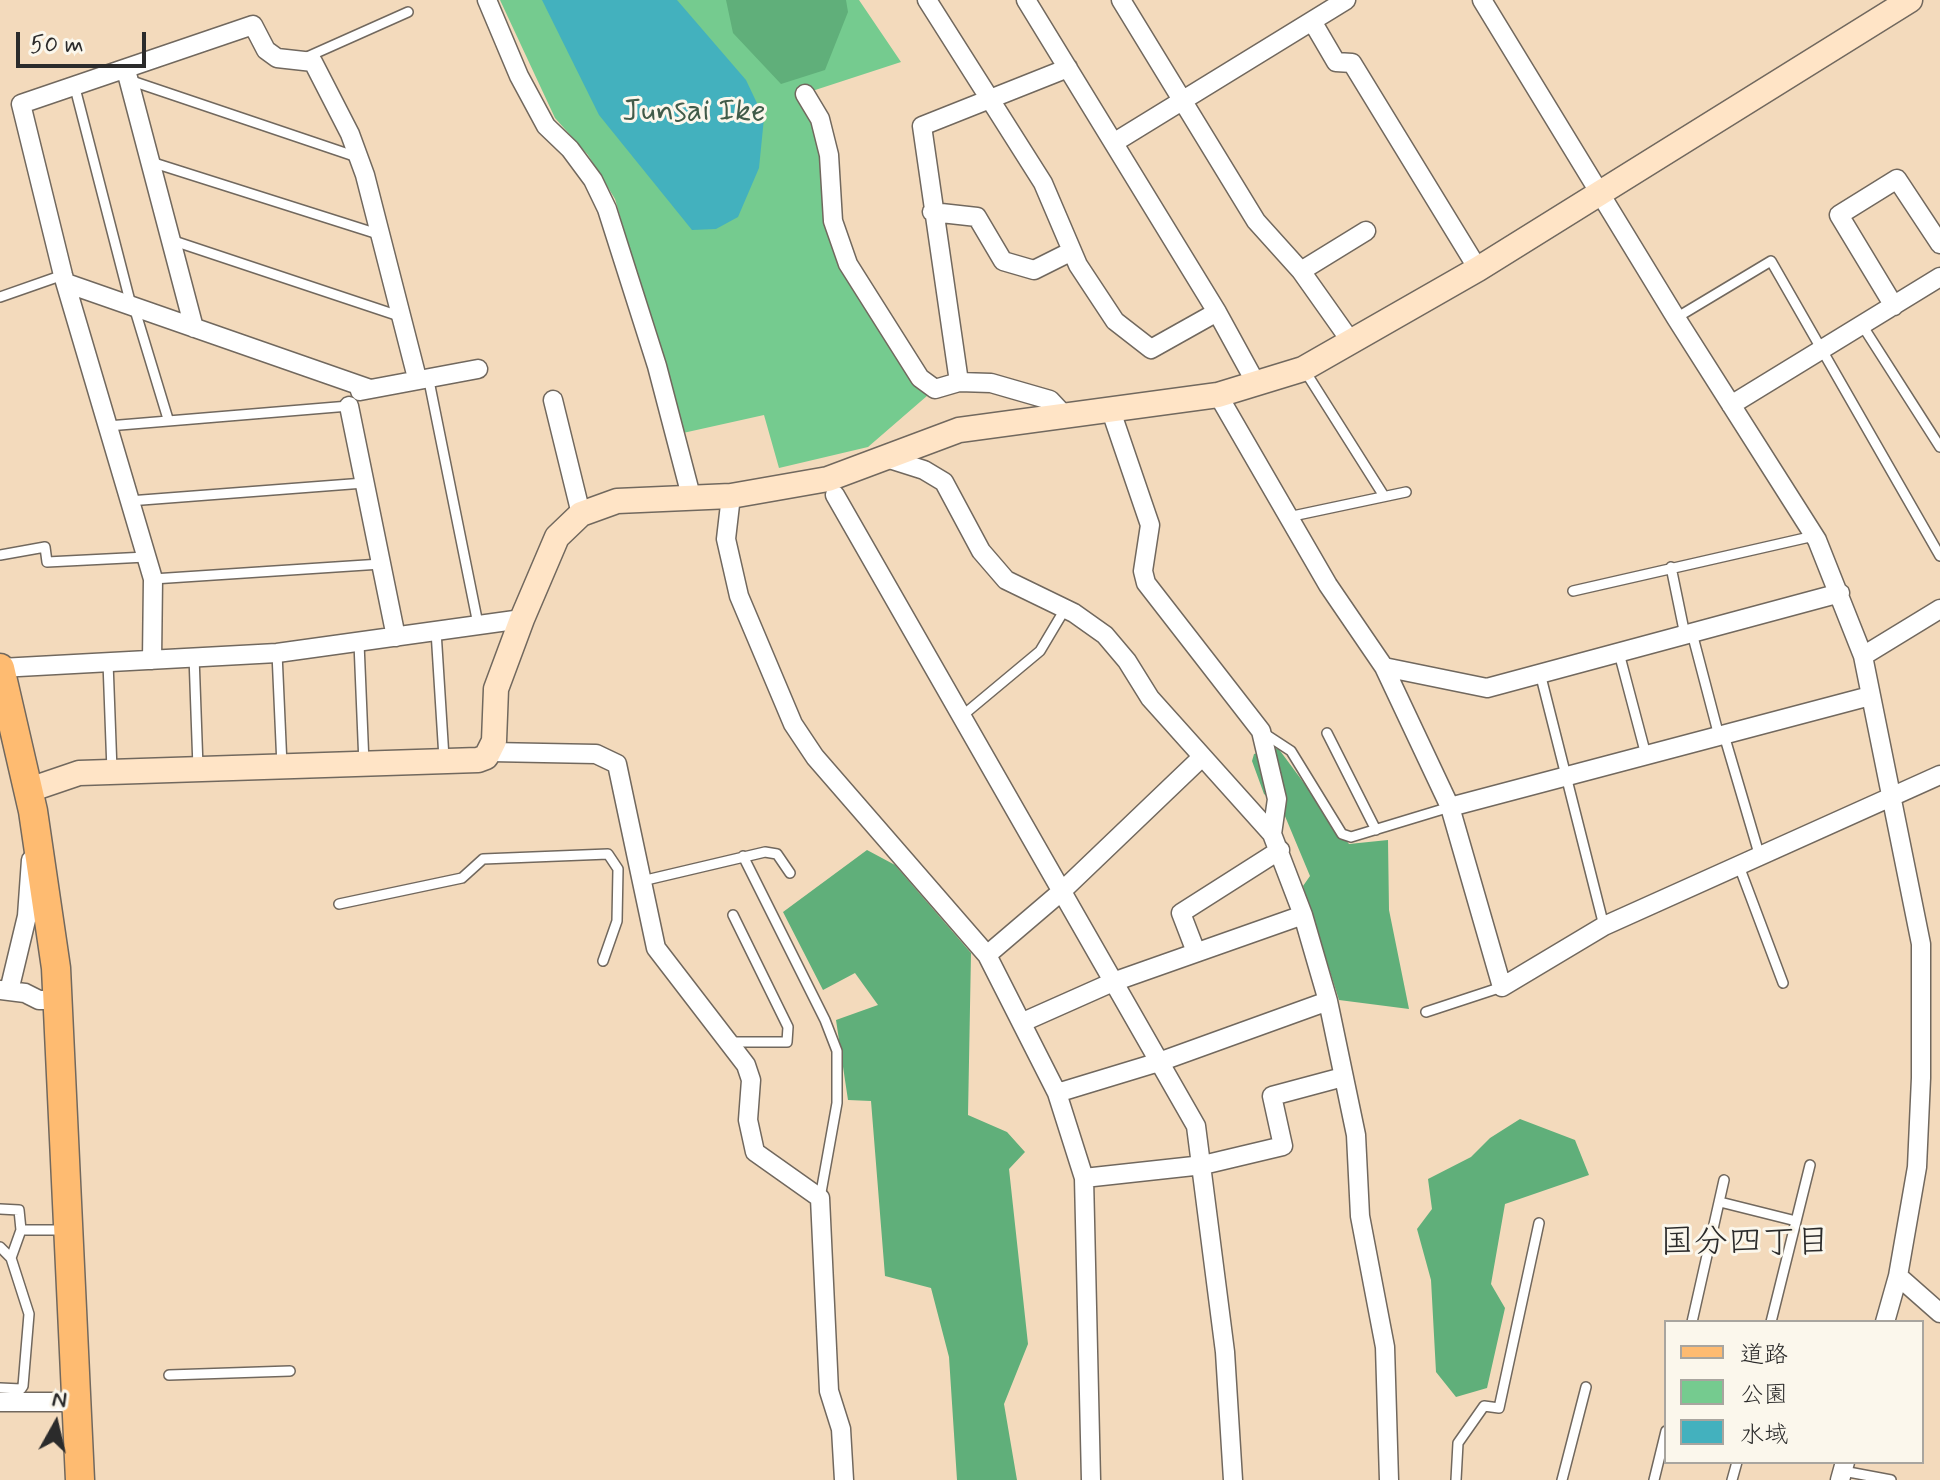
<!DOCTYPE html>
<meta charset="utf-8">
<style>
body{margin:0}
#map{position:relative;width:1940px;height:1480px;overflow:hidden;background:#f3dabc;font-family:Mynerve,"Klee One",sans-serif}
canvas{display:block}
.legend{position:absolute;left:1664px;top:1320px;width:260px;height:144px;box-sizing:border-box;background:#fbf7ec;border:2px solid #a8a59f;margin:0;padding:10px 14px;list-style:none;font-size:24px;color:#2b2b2b}
.legend li{display:flex;align-items:center;gap:16px;height:40px}
.legend b{width:40px;border:2px solid #a8a59f}
.north{position:absolute;left:16px;top:1384px;width:80px;height:80px;-webkit-text-stroke:6px #fbf7ec;paint-order:stroke;rotate:8deg;font-size:22px;font-weight:700;line-height:32px;text-align:center;color:#2b2b2b}
.north::after{content:'';display:block;margin:auto;width:28px;height:36px;background:#2b2b2b;clip-path:polygon(50% 0,100% 100%,50% 72%,0 100%)}
.scale{position:absolute;left:16px;top:32px;width:130px;height:36px;box-sizing:border-box;border:4px solid #2b2b2b;border-top:0;padding-left:10px;font-size:24px;line-height:28px;white-space:nowrap;color:#2b2b2b;-webkit-text-stroke:6px #fbf7ec;paint-order:stroke}
</style>
<div id="map">
<canvas width="1940" height="1480"></canvas>
<ul class="legend">
<li><b style="height:10px;background:#febb71"></b>道路</li>
<li><b style="height:22px;background:#75cb8f"></b>公園</li>
<li><b style="height:22px;background:#43b1be"></b>水域</li>
</ul>
<div class="north">N</div>
<div class="scale">50 m</div>
</div>
<script>
const g = document.querySelector('canvas').getContext('2d');
g.lineJoin = 'round';
function fillPath(path, color) {
  g.fillStyle = color;
  g.fill(path, 'evenodd');
}
function poly(rows) {
  const path = new Path2D();
  for (const r of rows) {
    path.moveTo(r[0], r[1]);
    for (let i = 2; i < r.length; i += 2) path.lineTo(r[i], r[i + 1]);
  }
  return path;
}
function trace(path, color, width, dash) {
  g.strokeStyle = color;
  g.lineWidth = width;
  g.lineCap = dash ? 'butt' : 'round';
  g.setLineDash(dash || []);
  g.stroke(path);
}
function drawText(font, color, halo, rows, align = 'center') {
  g.font = font + ' Mynerve,"Klee One",sans-serif';
  g.lineWidth = 6;
  g.setLineDash([]);
  g.textBaseline = 'middle';
  g.strokeStyle = halo;
  g.fillStyle = color;
  for (const [text, x, y, turn = 0] of rows) {
    g.save();
    g.translate(x, y);
    g.rotate((+turn || 0) * Math.PI / 180);
    g.textAlign = isNaN(turn) ? turn : align;
    if (halo) g.strokeText(text, 0, 0);
    g.fillText(text, 0, 0);
    g.restore();
  }
}
const green = poly([
 [500,0,859,0,901,62,806,93,820,119,833,221,919,378,935,389,868,447,779,468,764,415,683,433,615,199,588,155,555,118]
]);
const forest = poly([
 [726,0,846,0,848,12,825,70,781,84,733,33],
 [1278,748,1349,844,1388,840,1389,910,1409,1009,1339,1000,1303,886,1310,876,1282,809,1264,794,1252,761,1254,754],
 [867,850,895,865,971,953,968,1115,1007,1132,1025,1152,1009,1169,1028,1344,1004,1404,1017,1480,957,1480,949,1357,931,1288,885,1276,871,1101,848,1100,836,1020,878,1005,855,973,823,990,783,912],
 [1520,1119,1575,1140,1589,1175,1505,1204,1491,1284,1505,1308,1487,1388,1456,1397,1436,1372,1431,1280,1417,1229,1432,1209,1428,1179,1471,1157,1490,1138]
]);
const water = poly([
 [542,0,677,0,746,80,764,118,759,168,738,217,716,229,692,230,599,115]
]);
const lane = poly([
 [307,57,408,12],
 [129,80,357,157],
 [75,88,131,305],
 [151,162,381,235],
 [171,240,402,317],
 [0,297,63,275],
 [134,307,168,419],
 [1676,318,1771,261,1940,556],
 [1862,325,1940,447],
 [1305,371,1384,496],
 [428,376,478,624],
 [108,426,349,406],
 [129,501,364,483],
 [1288,517,1406,492],
 [0,555,45,547,47,562,146,557],
 [1671,567,1685,635],
 [153,579,381,564],
 [1573,591,1814,536],
 [436,631,444,758],
 [1692,633,1719,736],
 [359,643,364,764],
 [277,653,282,766],
 [1619,653,1646,755],
 [194,656,198,768],
 [108,662,112,771],
 [1540,673,1604,926],
 [962,716,1040,651,1065,609],
 [1262,732,1291,751,1342,834,1351,837,1450,807],
 [1327,733,1376,830],
 [1724,735,1760,857],
 [743,856,825,1020,837,1051,837,1103,820,1198],
 [1739,866,1783,983],
 [642,881,765,852,777,854,790,873],
 [339,904,462,878,483,859,608,854,618,869,617,921,603,961],
 [1426,1012,1502,987],
 [729,1042,787,1042,788,1027,733,915],
 [1720,1202,1796,1221],
 [0,1209,19,1210,21,1230,11,1258,29,1314,23,1386,21,1389,0,1388],
 [21,1230,65,1230],
 [0,1247,11,1258],
 [1692,1322,1724,1180],
 [1771,1322,1810,1165],
 [169,1375,290,1371],
 [1843,1471,1891,1480],
 [1456,1480,1458,1443,1484,1406,1499,1408,1539,1223],
 [1562,1480,1586,1387],
 [1654,1480,1666,1431],
 [1732,1480,1737,1462]
]);
const street = poly([
 [487,0,519,76,546,126,570,149,593,180,607,209,657,366,691,496],
 [927,0,1043,183,1078,265,1115,321,1151,349,1217,312],
 [1026,0,1217,312,1257,385],
 [1121,0,1256,221,1301,271,1366,231],
 [1482,0,1676,318,1817,540,1863,656,1921,944,1921,1078,1917,1167,1898,1276,1885,1322],
 [1312,21,1336,62,1352,63,1478,269],
 [126,70,194,328],
 [805,94,820,119,829,155,833,221,848,264,920,378,935,389,959,382,991,383,1050,400,1065,416],
 [1115,142,1346,0],
 [932,212,977,217,1003,261,1034,270,1072,251],
 [1301,271,1352,343],
 [66,283,370,389],
 [1894,306,1839,215,1897,179,1940,244],
 [959,382,922,126,1068,68],
 [360,391,478,369],
 [1218,395,1328,585,1384,667,1487,688,1840,593],
 [553,400,581,514],
 [1731,405,1940,277],
 [349,406,396,637],
 [1111,411,1150,525,1143,571,1146,583,1261,731,1277,799,1272,834],
 [883,457,924,470,944,482,981,551,1006,580,1074,613,1105,635,1127,661,1150,698,1272,834,1303,915,1328,1001,1356,1135,1360,1216,1385,1347,1389,1480],
 [835,495,1196,1126,1225,1352,1233,1480],
 [731,496,726,539,739,596,793,724,815,757,987,955,1057,1093,1084,1178,1091,1480],
 [1863,656,1940,609],
 [152,660,153,579,63,275,21,104,253,25,266,50,277,58,313,62,350,134,365,175,417,378],
 [1384,667,1450,807,1502,987,1604,926,1940,775],
 [0,668,277,653,522,619],
 [491,752,596,754,617,764,656,948,746,1065,751,1080,748,1120,755,1152,820,1198,829,1391,841,1429,844,1480],
 [1450,807,1870,696],
 [1196,952,1181,913,1280,850],
 [987,955,1062,891,1201,758],
 [0,990,25,993,39,1000,58,1000],
 [9,991,27,916,31,860],
 [1023,1022,1113,982,1303,915],
 [1057,1093,1159,1062,1328,1001],
 [1084,1178,1203,1165,1283,1146,1272,1096,1343,1077],
 [1898,1276,1940,1313],
 [0,1402,76,1402],
 [1840,1480,1845,1462]
]);
const secondary = poly([
 [29,790,79,773,478,760,486,757,494,741,496,689,522,619,557,537,581,514,617,501,731,496,828,479,959,430,1218,395,1303,369,1478,269,1910,0]
]);
const primary = poly([
 [0,668,33,811,56,968,80,1480]
]);
const parkNames = [
 ["Junsai Ike",694,113]
];
const neighbourhoodNames = [
 ["国分四丁目",1745,1245]
];
fillPath(green, '#75cb8f');
fillPath(forest, '#60af7a');
fillPath(water, '#43b1be');
trace(lane, '#71685e', 12);
trace(street, '#71685e', 21);
trace(secondary, '#71685e', 27);
trace(primary, '#71685e', 31);
trace(lane, '#fff', 9);
trace(street, '#fff', 18);
trace(secondary, '#ffe4c6', 24);
trace(primary, '#febb71', 28);
drawText('32px', '#415b49', '#fbf7ec', parkNames);
drawText('34px', '#2b2b2b', '#fbf7ec', neighbourhoodNames);
</script>
